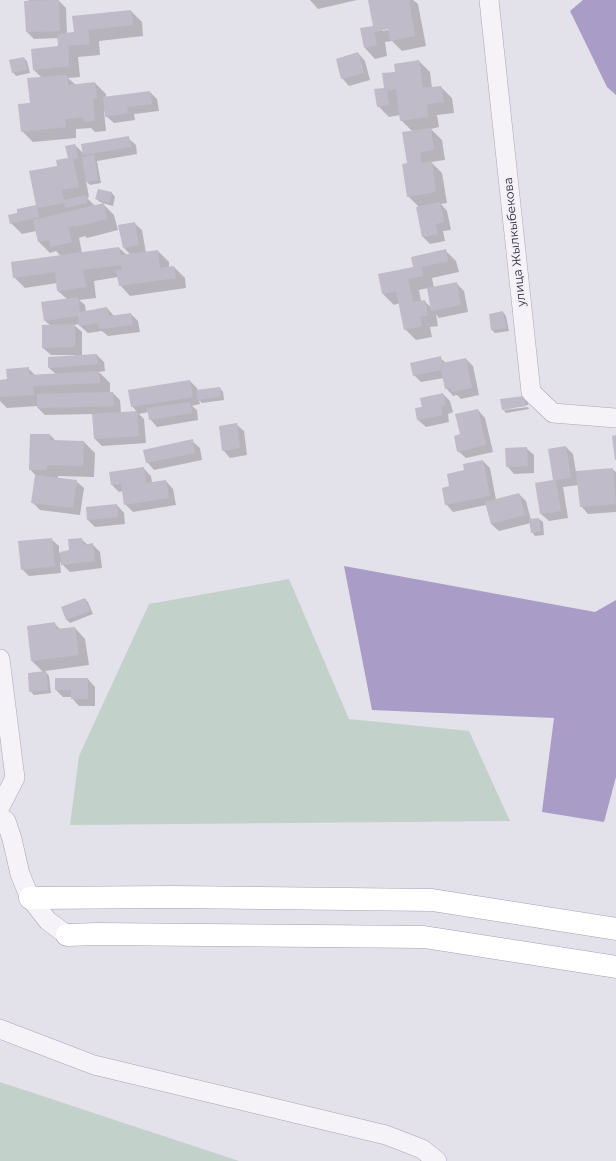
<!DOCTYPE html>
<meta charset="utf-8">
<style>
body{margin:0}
canvas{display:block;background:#e3e1e9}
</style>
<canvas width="616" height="1161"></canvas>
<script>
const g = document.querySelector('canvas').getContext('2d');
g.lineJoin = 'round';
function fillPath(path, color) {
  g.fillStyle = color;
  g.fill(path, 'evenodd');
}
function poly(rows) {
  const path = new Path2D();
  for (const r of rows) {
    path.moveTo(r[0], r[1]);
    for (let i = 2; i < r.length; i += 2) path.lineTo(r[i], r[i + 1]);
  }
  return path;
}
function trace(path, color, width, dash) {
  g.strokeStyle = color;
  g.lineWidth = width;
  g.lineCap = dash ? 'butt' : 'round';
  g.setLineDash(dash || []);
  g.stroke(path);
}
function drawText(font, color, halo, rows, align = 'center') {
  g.font = font + ' Montserrat,sans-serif';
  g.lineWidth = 3.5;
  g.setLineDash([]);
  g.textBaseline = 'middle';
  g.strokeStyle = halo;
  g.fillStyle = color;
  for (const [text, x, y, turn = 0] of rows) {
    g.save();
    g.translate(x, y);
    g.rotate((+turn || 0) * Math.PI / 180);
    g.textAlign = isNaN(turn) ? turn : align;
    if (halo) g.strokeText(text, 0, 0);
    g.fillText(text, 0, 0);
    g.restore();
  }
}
const green = poly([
 [289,579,349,719,469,731,510,821,70,825,79,756,149,604],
 [0,1082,239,1161,0,1161]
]);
const water = poly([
 [583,0,616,0,616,95,607,87,570,11],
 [344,566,595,612,616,600,616,777,604,822,542,812,554,718,372,710]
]);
const shadow = poly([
 [28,0,58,0,66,8,67,34,75,33,131,11,142,22,143,36,99,41,100,55,78,57,80,77,68,78,76,85,95,83,106,94,106,98,150,92,157,99,159,111,134,114,135,120,114,123,106,116,106,111,104,111,106,131,95,132,91,128,76,129,76,138,33,142,22,131,31,104,42,78,34,70,59,47,58,38,34,39,27,32,30,2],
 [310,0,357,0,318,9],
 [373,0,413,0,418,4,426,46,402,51,392,41,385,42,387,56,375,59,365,48,374,27],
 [393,27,393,29,382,31,382,29],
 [358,53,365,61,370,80,349,86,342,78],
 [24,58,27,61,30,73,16,76,13,72],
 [419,61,430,72,432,88,441,87,452,98,454,113,437,115,439,127,431,129,442,140,445,160,431,162,442,173,447,203,441,204,447,211,451,230,443,231,445,241,430,244,423,237,419,207,408,196,408,164,412,131,401,120,400,115,389,117,378,106,386,89,396,72],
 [128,138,136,145,137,154,97,161,101,183,90,185,86,181,89,197,87,198,95,206,103,204,114,215,118,230,87,238,85,236,79,238,82,253,119,248,127,255,131,255,124,248,134,223,142,230,146,253,158,251,169,262,169,267,174,267,185,278,186,288,130,296,120,285,118,277,94,281,96,298,79,300,85,305,86,312,107,308,114,316,131,314,138,321,140,332,108,336,102,331,88,333,80,326,80,324,74,325,82,332,82,356,97,355,104,362,105,371,99,372,110,383,110,393,113,393,120,400,121,413,137,412,132,406,190,381,197,388,198,391,220,388,223,392,224,400,202,403,199,400,200,404,192,406,197,410,198,420,157,427,150,419,149,412,139,414,144,419,146,443,102,446,95,439,93,414,45,415,38,408,38,406,7,408,0,401,0,381,8,380,28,368,35,375,56,374,49,368,75,356,75,355,51,355,43,348,50,325,45,321,67,299,58,291,57,283,25,288,14,277,61,256,56,251,50,253,39,242,36,231,22,234,11,223,19,214,37,206,58,166,69,159,75,145,84,154],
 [98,190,112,193,115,197,113,206,100,202,96,199],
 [445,250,456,261,459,272,432,278,434,288,456,283,464,291,468,312,439,318,436,314,438,326,430,327,432,337,416,340,405,329,400,303,394,305,383,294,414,268],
 [428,288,432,308,424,301,421,301,419,290],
 [503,312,506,316,509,331,495,333,492,330],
 [440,358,446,363,466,359,473,366,479,395,461,399,457,395,453,396,446,388,444,378,421,382,414,375],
 [443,394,450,401,453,412,448,414,449,422,426,427,418,420,416,409,423,407],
 [524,397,528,400,528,405,504,408,504,410,528,407,529,409,506,413,503,409,502,400],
 [478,410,485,418,493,452,466,458,458,451,461,435],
 [236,424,244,431,247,455,230,458,223,450],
 [50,435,56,441,84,442,95,453,94,477,58,476,58,479,76,481,84,488,80,515,40,510,32,502,36,476,30,469],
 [192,441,200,448,202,460,154,470,147,462],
 [566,447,573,454,576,472,612,469,616,472,616,512,588,514,581,506,579,485,563,487,568,518,549,521,541,514,537,483,555,481],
 [526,448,534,455,534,473,514,474,507,466],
 [483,461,490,468,496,500,519,494,526,501,531,520,539,519,543,522,544,535,535,536,532,532,531,523,499,531,491,524,486,505,453,512,446,504,450,487,465,471],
 [143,468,151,476,152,483,166,481,173,489,176,505,133,512,125,504,123,491,119,492,112,485],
 [117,505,124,513,125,524,95,527,88,520,87,508],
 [51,539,59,546,59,553,70,551,81,539,88,545,92,544,100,552,102,568,70,572,60,562,61,573,29,576,22,569],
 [85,599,88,602,93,614,70,623,66,619],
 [54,623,61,630,75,628,85,639,89,665,45,671,49,676,51,693,34,695,30,691,44,673,32,661],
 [88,679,95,687,95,706,79,706,72,698,72,697,63,697,56,690]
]);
const building = poly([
 [59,0,60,31,26,32,24,1],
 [368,0,409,0,415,36,390,41,388,29,374,32,377,45,364,48,360,28,373,26],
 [131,10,133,25,88,30,90,44,68,46,69,66,33,70,31,49,58,46,57,34,74,32,72,16],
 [358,52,364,73,341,79,336,59],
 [24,57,27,70,12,73,9,60],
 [419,60,423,88,441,86,444,102,427,104,428,117,400,121,396,89,387,91,389,105,377,107,374,89,384,88,382,73,395,72,394,64],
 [67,75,68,85,95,82,97,99,93,99,95,121,84,122,83,117,65,119,66,127,21,132,18,104,30,103,27,78],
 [150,91,152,104,127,107,128,113,105,117,103,97],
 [431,128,434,150,420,152,421,163,432,161,436,192,407,197,402,164,407,163,402,132],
 [129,136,131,147,83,155,81,144],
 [75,144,78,158,73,159,79,187,62,190,64,200,86,195,87,203,65,208,64,203,37,208,39,217,10,224,8,215,17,213,17,209,36,205,29,171,57,166,56,160,68,158,65,146],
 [94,155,98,180,86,182,82,157],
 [98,189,112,192,110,203,95,199],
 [440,202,444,222,436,224,438,234,422,237,416,207],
 [104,203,107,219,75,227,75,225,68,227,72,242,51,247,49,240,38,242,33,220],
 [135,222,139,245,123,248,118,225],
 [119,247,121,255,158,250,160,268,174,266,176,278,119,286,116,270,122,270,121,265,83,270,86,287,57,291,55,272,13,278,11,262],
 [446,249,448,261,422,267,423,276,408,279,413,302,425,300,428,315,420,317,422,326,404,330,396,291,382,294,378,274,413,267,411,257],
 [457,282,461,305,431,311,427,288],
 [78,297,80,312,107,307,109,316,131,313,133,325,100,329,98,323,79,326,78,316,44,321,41,302],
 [503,311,506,328,491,330,489,314],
 [75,324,75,347,42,348,42,325],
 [97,354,98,364,48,368,48,357],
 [441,356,442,363,466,358,472,388,452,392,451,388,445,389,441,370,413,376,410,363],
 [29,367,29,375,99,371,100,383,33,386,34,395,0,397,0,380,7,379,6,369],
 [190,380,193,397,131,407,128,390],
 [220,387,221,397,197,400,196,390],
 [113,392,114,406,37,408,37,394],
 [443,393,446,405,441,407,443,415,417,420,415,408,422,407,420,398],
 [524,396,526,406,502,410,500,399],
 [190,402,192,413,149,420,147,408],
 [478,409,486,445,457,452,454,436,460,434,455,414],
 [137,411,139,436,94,439,92,414],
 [237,423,240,448,222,451,219,426],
 [30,434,50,434,50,440,84,441,83,466,47,465,47,470,29,470],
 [616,435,616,460,615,460,612,436],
 [193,439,195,453,146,463,143,450],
 [566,446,571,478,556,480,561,511,540,514,535,483,553,480,548,449],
 [527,447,528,466,506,467,505,448],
 [483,460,490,496,445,505,442,488,449,486,447,474,464,470,463,464],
 [144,467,146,483,166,480,169,498,124,505,121,484,111,485,109,472],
 [613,468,616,504,580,507,576,471],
 [35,475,77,480,73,508,31,503],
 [519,493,525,515,491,524,485,502],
 [117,504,118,517,87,520,86,507],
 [539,518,541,531,531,533,529,519],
 [52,538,55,566,21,570,18,541],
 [82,538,83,545,93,543,95,561,61,565,60,552,69,550,68,539],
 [85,598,90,611,66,620,61,607],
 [55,622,56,629,75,627,79,655,31,661,27,626],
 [46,671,48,690,29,692,28,673],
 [55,678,88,678,88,699,71,699,71,690,55,690]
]);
const minor = poly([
 [489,0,531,392,553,413,616,418],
 [0,659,15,778,0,807],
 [0,817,6,821,12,839,20,874,30,898,48,921,67,935],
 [0,1029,94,1065,386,1135,422,1149,437,1161]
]);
const major = poly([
 [30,898,175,897,432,900,616,929],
 [67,935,97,934,424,937,616,967]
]);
const streetNames = [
 ["улица Жылкыбекова",515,242,-96]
];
fillPath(green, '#c2d2ca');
fillPath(water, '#a99dc7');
fillPath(shadow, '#0003');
fillPath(building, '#c0bbc8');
trace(minor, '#aaa6b3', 20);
trace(major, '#a7a0b4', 23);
trace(minor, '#f5f3f7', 19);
trace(major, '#fff', 22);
drawText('12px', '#322a3f', '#f2f0f6', streetNames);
</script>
